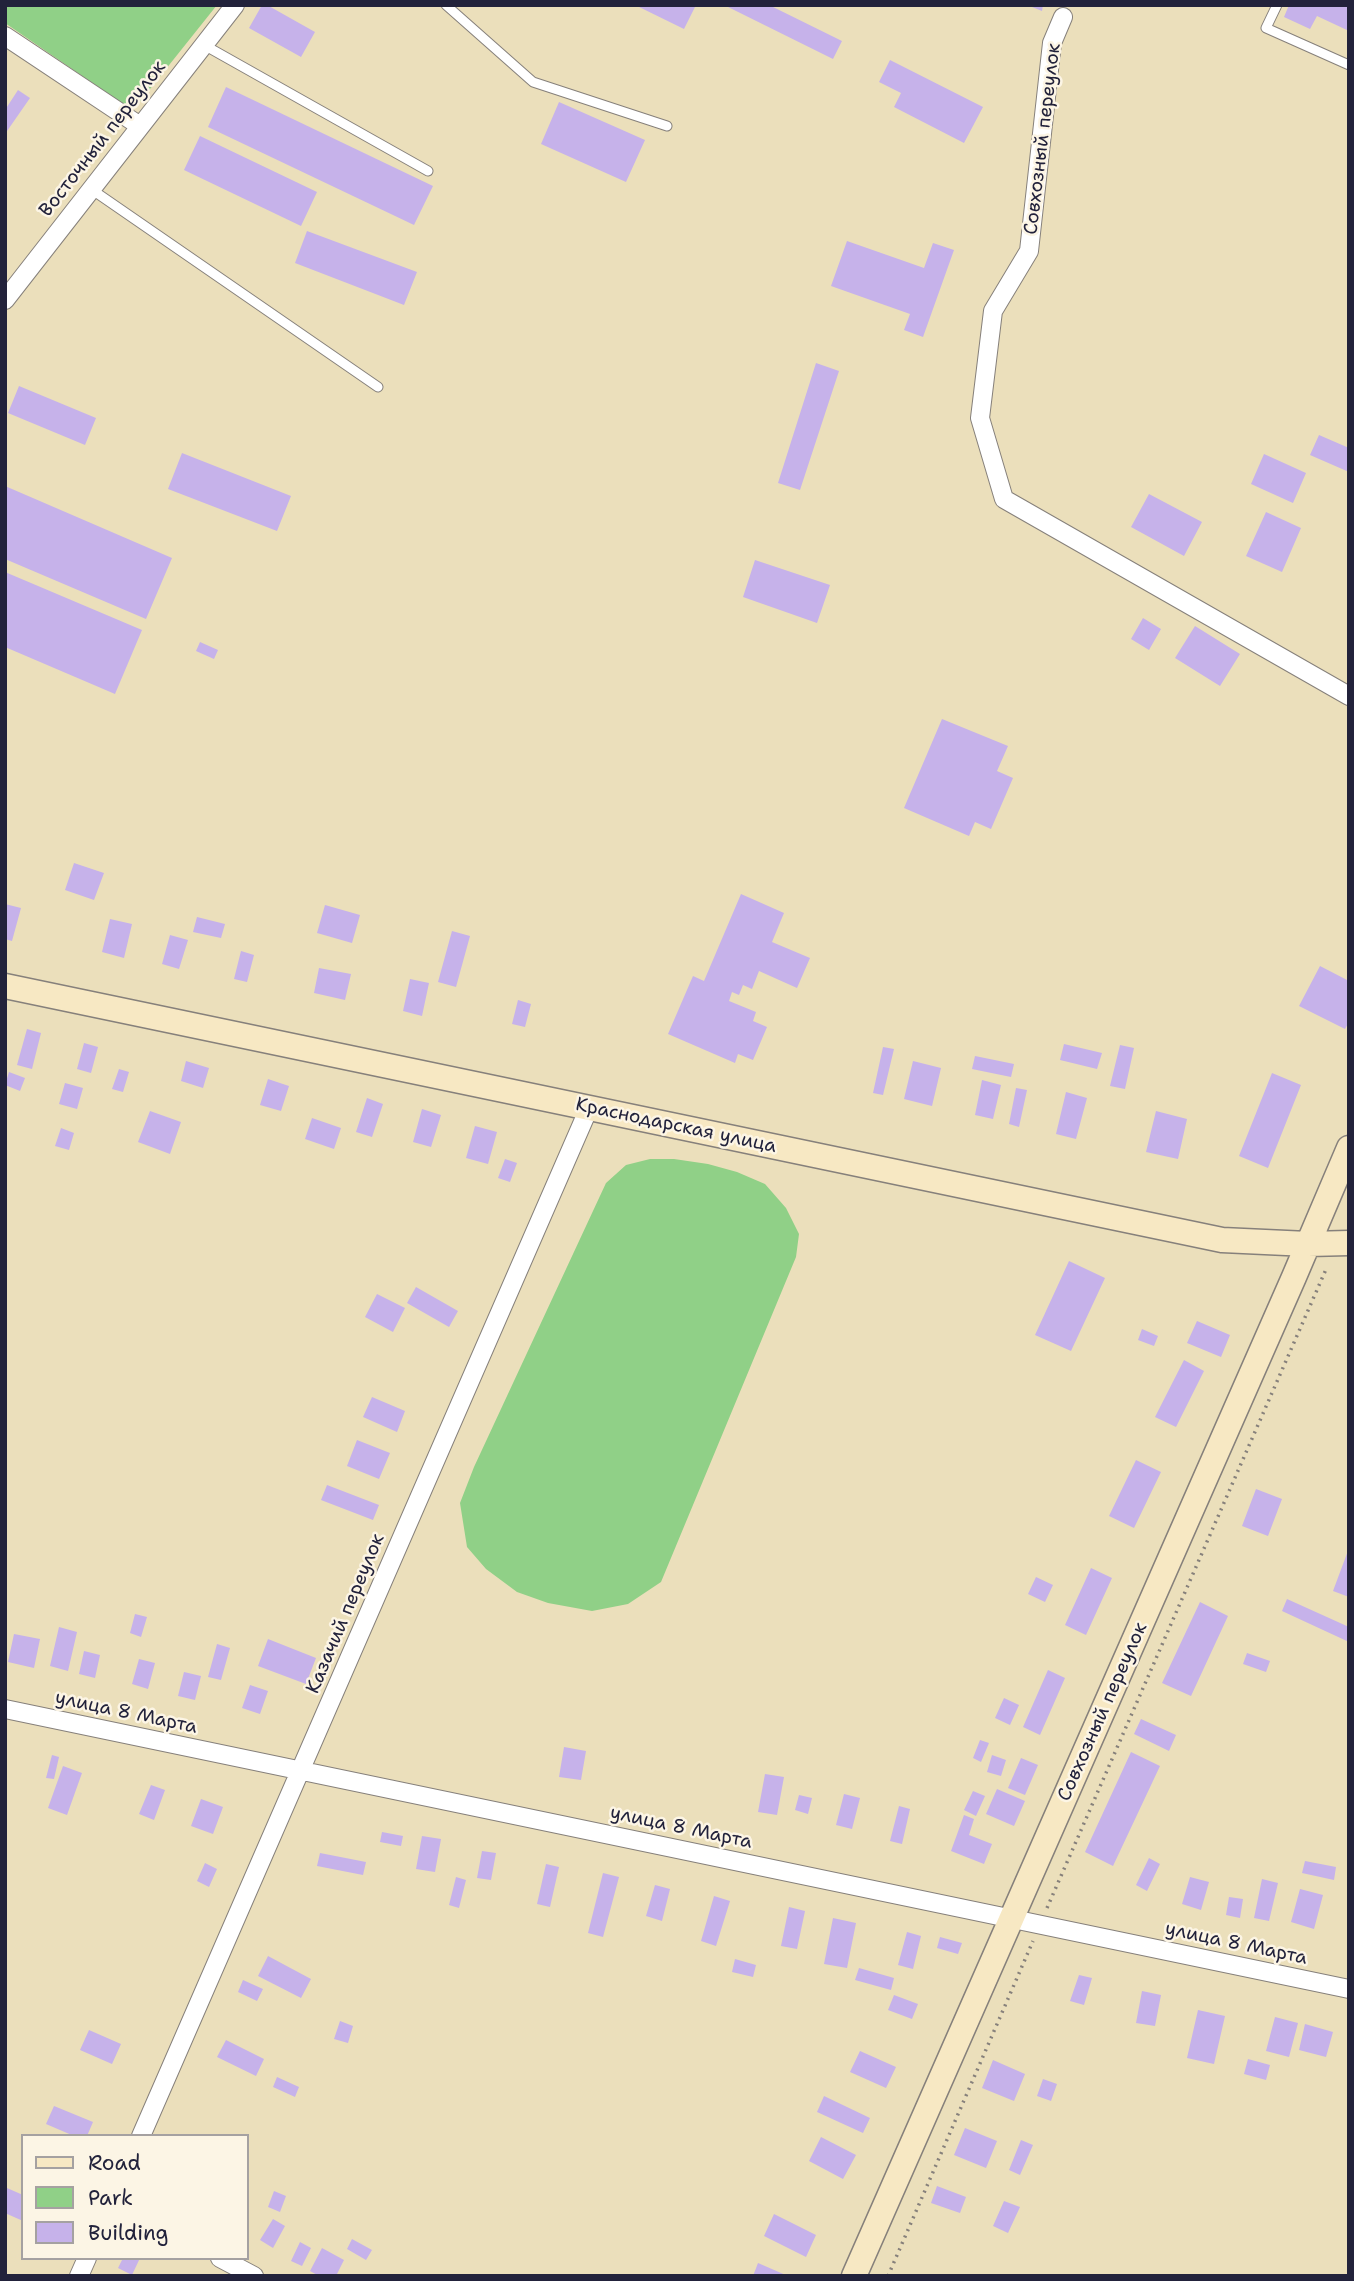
<!DOCTYPE html>
<meta charset="utf-8">
<style>
body{margin:0}
#map{position:relative;width:1354px;height:2281px;overflow:hidden;background:#ebdfbb;font-family:"Shantell Sans",sans-serif}
canvas{display:block}
.frame{position:absolute;inset:0;border:7px solid #22223b;pointer-events:none}
.legend{position:absolute;left:21px;top:2134px;width:228px;height:126px;box-sizing:border-box;background:#fcf5e5;border:2px solid #a5a1a1;margin:0;padding:9px 12px;list-style:none;font-size:21px;color:#22223b}
.legend li{display:flex;align-items:center;gap:14px;height:35px}
.legend b{width:35px;border:2px solid #a5a1a1}
</style>
<div id="map">
<canvas width="1354" height="2281"></canvas>
<div class="frame"></div>
<ul class="legend">
<li><b style="height:9px;background:#f7e8c3"></b>Road</li>
<li><b style="height:19px;background:#90d087"></b>Park</li>
<li><b style="height:19px;background:#c6b2ea"></b>Building</li>
</ul>
</div>
<script>
const g = document.querySelector('canvas').getContext('2d');
g.lineJoin = 'round';
function fillPath(path, color) {
  g.fillStyle = color;
  g.fill(path, 'evenodd');
}
function poly(rows) {
  const path = new Path2D();
  for (const r of rows) {
    path.moveTo(r[0], r[1]);
    for (let i = 2; i < r.length; i += 2) path.lineTo(r[i], r[i + 1]);
  }
  return path;
}
function trace(path, color, width, dash) {
  g.strokeStyle = color;
  g.lineWidth = width;
  g.lineCap = dash ? 'butt' : 'round';
  g.setLineDash(dash || []);
  g.stroke(path);
}
function drawText(font, color, halo, rows, align = 'center') {
  g.font = font + ' "Shantell Sans",sans-serif';
  g.lineWidth = 5;
  g.setLineDash([]);
  g.textBaseline = 'middle';
  g.strokeStyle = halo;
  g.fillStyle = color;
  for (const [text, x, y, turn = 0] of rows) {
    g.save();
    g.translate(x, y);
    g.rotate((+turn || 0) * Math.PI / 180);
    g.textAlign = isNaN(turn) ? turn : align;
    if (halo) g.strokeText(text, 0, 0);
    g.fillText(text, 0, 0);
    g.restore();
  }
}
const green = poly([
 [5,5,217,5,138,104,123,104,5,23],
 [650,1159,674,1159,708,1164,737,1172,765,1184,786,1208,799,1234,796,1257,661,1582,628,1604,592,1611,548,1603,517,1592,486,1569,467,1547,460,1503,474,1467,606,1183,626,1165]
]);
const building = poly([
 [262,5,267,5,315,32,301,57,249,28],
 [635,5,696,5,684,29],
 [724,5,769,5,842,41,833,59],
 [1027,5,1043,5,1042,11],
 [1289,5,1349,5,1349,31,1317,16,1310,29,1284,17],
 [890,60,983,107,964,143,894,107,901,93,879,82],
 [226,87,433,186,414,225,208,127],
 [18,90,30,98,5,134,5,110],
 [559,102,645,140,626,182,541,144],
 [200,136,317,192,301,226,184,170],
 [307,231,417,272,404,305,295,263],
 [847,241,924,268,933,243,954,250,923,337,904,330,910,314,831,286],
 [816,363,839,371,800,490,778,483],
 [19,386,96,418,85,445,8,413],
 [1319,435,1349,448,1349,472,1310,455],
 [182,453,291,496,277,531,168,489],
 [1264,454,1306,473,1293,503,1251,484],
 [5,486,172,558,146,619,5,559],
 [1149,494,1202,522,1184,556,1131,527],
 [1266,512,1301,528,1282,572,1246,556],
 [755,560,830,585,817,623,743,597],
 [5,572,142,630,115,694,5,647],
 [1143,618,1161,629,1149,650,1131,639],
 [1195,626,1240,654,1220,686,1175,658],
 [200,642,218,650,214,659,196,651],
 [942,719,1008,746,997,771,1013,778,991,829,975,822,969,836,904,808],
 [74,863,104,873,94,900,65,890],
 [741,894,784,913,772,942,810,958,797,988,759,971,752,989,743,985,739,995,732,992,729,1001,756,1012,753,1021,767,1027,753,1060,738,1054,735,1063,668,1034,693,976,704,981],
 [5,904,21,908,12,941,5,939],
 [325,905,360,915,352,943,317,933],
 [197,917,225,924,221,938,193,932],
 [110,919,132,924,124,958,102,952],
 [452,931,470,936,456,987,438,982],
 [170,935,188,940,179,969,162,964],
 [241,951,254,955,247,982,234,979],
 [1320,966,1349,981,1349,1022,1345,1029,1299,1006],
 [319,968,351,974,345,1000,314,993],
 [410,979,429,983,422,1016,403,1011],
 [518,1000,531,1004,525,1027,512,1024],
 [27,1029,41,1033,32,1069,17,1065],
 [84,1043,98,1047,91,1073,77,1069],
 [1064,1044,1102,1053,1097,1069,1060,1060],
 [1120,1045,1134,1048,1125,1089,1110,1086],
 [883,1047,894,1049,883,1095,873,1093],
 [975,1056,1014,1064,1011,1077,972,1069],
 [186,1061,209,1068,203,1088,181,1081],
 [913,1061,941,1068,932,1106,904,1099],
 [119,1069,129,1072,123,1092,112,1089],
 [9,1072,25,1078,20,1091,5,1085],
 [1272,1073,1301,1085,1268,1168,1239,1156],
 [268,1079,289,1086,281,1111,260,1105],
 [982,1080,1001,1085,993,1119,975,1115],
 [65,1083,83,1088,77,1109,59,1104],
 [1016,1088,1027,1090,1019,1127,1009,1124],
 [1066,1092,1087,1098,1076,1139,1056,1134],
 [367,1098,383,1104,372,1137,356,1132],
 [422,1109,441,1115,431,1147,413,1142],
 [150,1111,181,1122,170,1154,138,1142],
 [1156,1111,1187,1119,1178,1159,1146,1152],
 [312,1118,341,1128,334,1149,305,1139],
 [475,1126,497,1132,488,1164,466,1158],
 [61,1128,74,1133,69,1150,55,1146],
 [505,1159,517,1163,510,1182,498,1178],
 [1069,1261,1105,1278,1071,1351,1035,1335],
 [416,1287,458,1311,449,1327,407,1303],
 [377,1294,405,1308,393,1332,365,1317],
 [1197,1321,1230,1335,1221,1357,1187,1343],
 [1142,1329,1158,1336,1154,1346,1138,1340],
 [1184,1360,1204,1371,1176,1427,1155,1417],
 [372,1397,405,1411,397,1432,363,1417],
 [357,1440,390,1453,379,1479,347,1466],
 [1136,1460,1161,1472,1134,1528,1109,1516],
 [327,1485,379,1505,373,1520,321,1500],
 [1256,1489,1282,1499,1268,1536,1242,1526],
 [1349,1548,1349,1597,1333,1591],
 [1091,1568,1112,1578,1086,1635,1065,1625],
 [1036,1577,1053,1585,1045,1602,1028,1594],
 [1287,1599,1349,1627,1349,1642,1282,1611],
 [1200,1602,1228,1616,1191,1696,1162,1683],
 [135,1614,147,1617,141,1637,130,1633],
 [59,1627,77,1632,68,1671,50,1666],
 [14,1634,40,1639,34,1668,8,1662],
 [268,1639,316,1658,306,1684,258,1666],
 [217,1644,230,1648,221,1680,208,1677],
 [84,1651,100,1655,95,1678,79,1674],
 [1247,1653,1270,1661,1266,1672,1243,1664],
 [139,1659,155,1663,148,1689,132,1684],
 [1048,1670,1065,1678,1040,1735,1023,1727],
 [184,1672,201,1676,195,1700,178,1696],
 [250,1685,268,1691,260,1714,242,1708],
 [1004,1698,1019,1705,1010,1725,995,1718],
 [1141,1719,1176,1735,1169,1751,1134,1734],
 [980,1740,989,1743,981,1762,973,1758],
 [564,1747,586,1751,581,1780,559,1777],
 [1131,1752,1160,1766,1113,1866,1085,1852],
 [52,1755,59,1757,54,1779,46,1778],
 [992,1755,1006,1760,1001,1776,987,1772],
 [1021,1758,1038,1765,1025,1795,1008,1788],
 [63,1766,82,1773,67,1815,48,1808],
 [765,1774,784,1777,777,1815,758,1812],
 [151,1785,165,1790,154,1820,139,1814],
 [997,1789,1025,1801,1014,1826,986,1814],
 [973,1791,985,1796,976,1816,964,1810],
 [844,1794,860,1798,852,1829,836,1825],
 [799,1795,812,1798,808,1814,795,1810],
 [201,1799,223,1807,213,1834,191,1826],
 [899,1806,910,1809,902,1844,890,1841],
 [964,1815,974,1819,969,1835,992,1844,984,1864,951,1851],
 [382,1832,403,1836,401,1846,380,1842],
 [422,1836,441,1839,435,1872,416,1869],
 [482,1851,496,1853,491,1880,477,1878],
 [320,1853,366,1862,363,1875,317,1866],
 [1149,1858,1160,1864,1147,1891,1136,1885],
 [1305,1861,1336,1867,1334,1880,1302,1873],
 [205,1863,217,1869,209,1887,197,1881],
 [546,1864,559,1867,550,1907,537,1904],
 [603,1873,619,1877,603,1937,588,1933],
 [456,1877,466,1880,459,1908,449,1905],
 [1190,1877,1209,1882,1201,1910,1182,1904],
 [1262,1879,1278,1883,1269,1921,1254,1918],
 [655,1885,670,1889,662,1921,646,1916],
 [1300,1889,1323,1895,1314,1929,1291,1922],
 [714,1896,730,1901,716,1946,701,1941],
 [1229,1897,1243,1899,1240,1918,1226,1915],
 [789,1907,805,1911,797,1949,781,1946],
 [833,1918,856,1923,847,1968,824,1964],
 [907,1932,921,1936,913,1969,898,1965],
 [940,1937,962,1943,958,1954,937,1948],
 [268,1956,311,1979,301,1998,258,1976],
 [735,1959,756,1965,753,1977,732,1972],
 [859,1968,894,1978,891,1990,855,1980],
 [1079,1975,1092,1978,1084,2005,1070,2001],
 [243,1980,263,1989,257,2001,238,1992],
 [1142,1991,1161,1995,1155,2026,1136,2023],
 [894,1995,918,2004,912,2019,888,2010],
 [1198,2010,1225,2016,1214,2064,1187,2058],
 [1275,2017,1298,2023,1289,2057,1266,2051],
 [340,2021,353,2026,348,2043,334,2039],
 [1305,2024,1333,2032,1326,2057,1299,2050],
 [89,2030,121,2044,112,2064,80,2050],
 [226,2040,264,2059,256,2076,217,2057],
 [860,2051,896,2067,886,2088,850,2072],
 [1248,2059,1270,2065,1266,2080,1244,2074],
 [993,2060,1025,2074,1014,2101,982,2088],
 [277,2077,299,2087,295,2097,273,2087],
 [1043,2079,1057,2084,1051,2101,1037,2096],
 [824,2096,870,2118,863,2133,817,2112],
 [54,2106,93,2122,87,2136,74,2136,46,2124],
 [965,2128,997,2141,986,2168,954,2155],
 [821,2137,856,2155,843,2179,809,2161],
 [1021,2140,1033,2145,1020,2175,1009,2170],
 [937,2186,966,2197,960,2213,931,2203],
 [7,2188,23,2195,23,2221,5,2213],
 [274,2191,286,2196,280,2212,268,2207],
 [1004,2201,1020,2207,1008,2233,993,2226],
 [774,2214,816,2235,806,2257,764,2236],
 [273,2219,285,2226,273,2248,260,2240],
 [352,2239,372,2250,366,2260,347,2249],
 [300,2242,311,2248,302,2266,291,2261],
 [322,2248,344,2260,336,2276,319,2276,310,2271],
 [123,2258,140,2258,132,2275,118,2268],
 [758,2263,788,2276,753,2276]
]);
const path = poly([
 [1047,1908,1327,1267],
 [888,2276,1033,1941]
]);
const lane = poly([
 [446,5,533,82,667,126],
 [1277,5,1266,28,1349,65],
 [204,45,428,171],
 [91,189,378,387]
]);
const street = poly([
 [1063,17,1052,43,1029,251,993,311,980,418,1004,499,1349,696],
 [5,36,140,126],
 [5,300,235,5],
 [5,1709,1349,1989],
 [141,2136,589,1108],
 [220,2258,254,2276],
 [79,2276,87,2258]
]);
const secondary = poly([
 [5,986,1222,1240,1308,1244,1349,1243],
 [854,2276,1294,1277,1349,1148]
]);
const streetNames = [
 ["Восточный переулок",103,139,-52],
 ["Совхозный переулок",1043,139,-83],
 ["Краснодарская улица",676,1126,12],
 ["Казачий переулок",346,1614,-67],
 ["Совхозный переулок",1103,1712,-66],
 ["улица 8 Марта",126,1713,12],
 ["улица 8 Марта",681,1828,12],
 ["улица 8 Марта",1236,1944,12]
];
fillPath(green, '#90d087');
fillPath(building, '#c6b2ea');
trace(lane, '#86807b', 11);
trace(street, '#86807b', 20);
trace(secondary, '#86807b', 27);
trace(path, '#86807b', 3.5, [2, 5]);
trace(lane, '#fff', 9);
trace(street, '#fff', 18);
trace(secondary, '#f7e8c3', 24);
drawText('19px', '#22223b', '#fcf5e5', streetNames);
</script>
